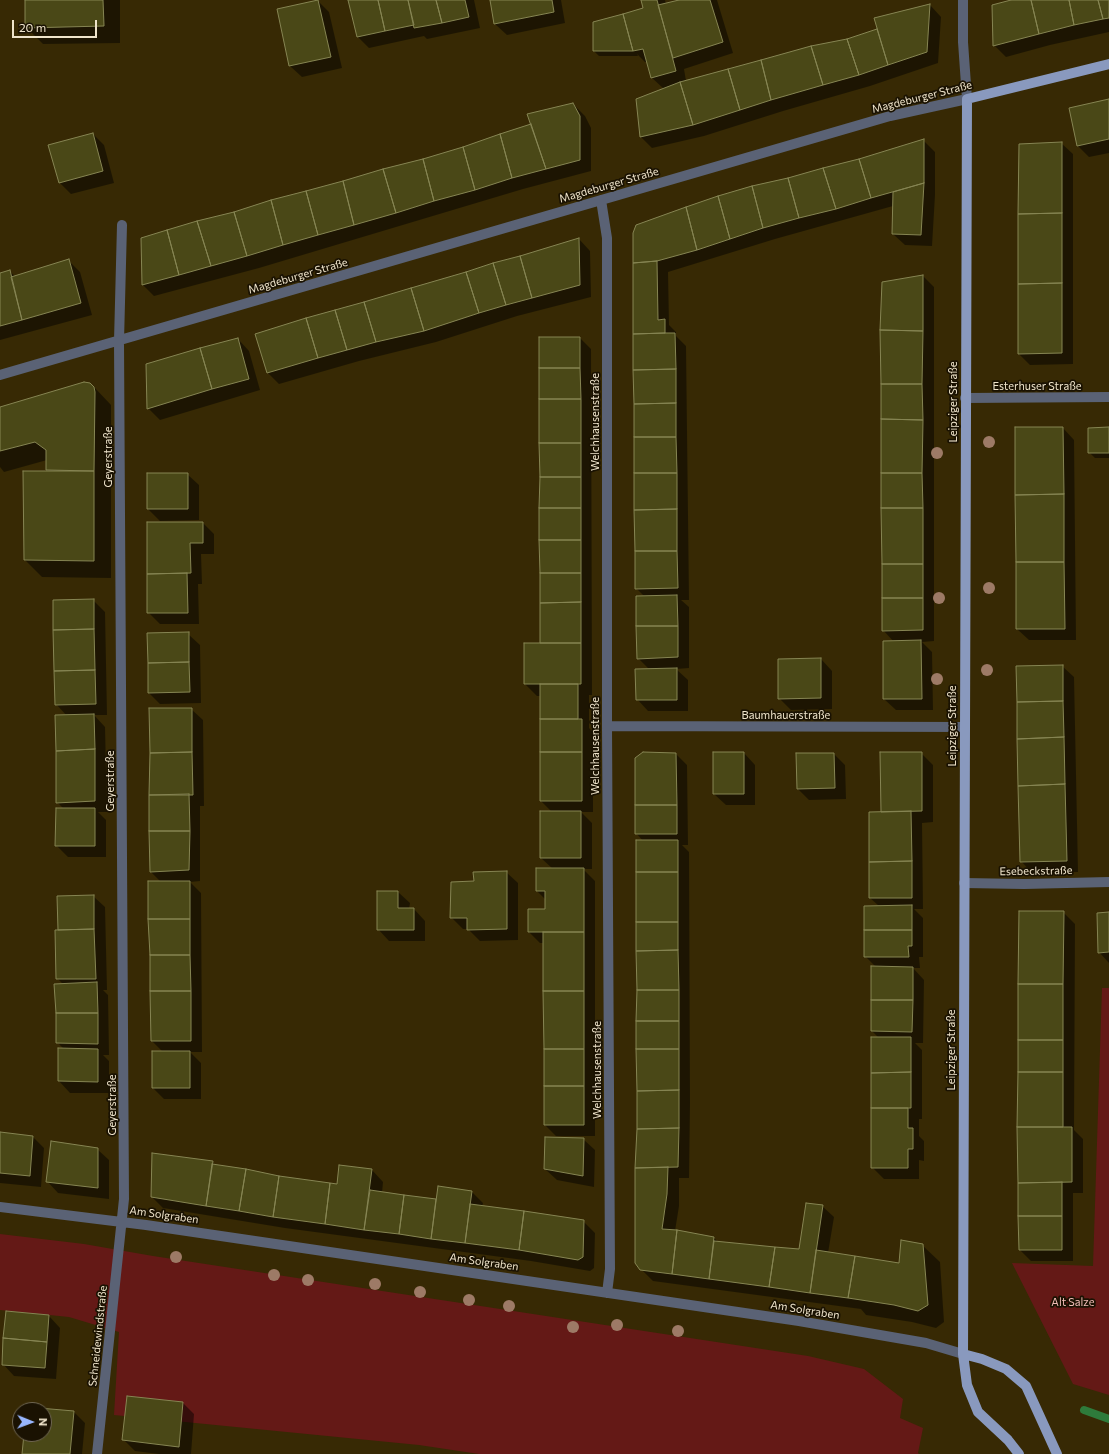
<!DOCTYPE html>
<meta charset="utf-8">
<style>
body{margin:0}
#map{position:relative;width:1109px;height:1454px;overflow:hidden;background:#372904;font-family:Commissioner,sans-serif}
canvas{display:block}
.north{position:absolute;left:12px;top:1402px;width:40px;height:40px;box-sizing:border-box;background:#1a1202;border:1px solid #6f6652;border-radius:50%;rotate:91deg;font-size:11px;font-weight:700;line-height:16px;text-align:center;color:#efe4cb}
.north::after{content:'';display:block;margin:auto;width:14px;height:18px;background:#98b6fd;clip-path:polygon(50% 0,100% 100%,50% 72%,0 100%)}
.scale{position:absolute;left:12px;top:20px;width:85px;height:18px;box-sizing:border-box;border:2px solid #efe4cb;border-top:0;padding-left:5px;font-size:12px;line-height:14px;white-space:nowrap;color:#efe4cb;-webkit-text-stroke:3px #1a1202;paint-order:stroke}
</style>
<div id="map">
<canvas width="1109" height="1454"></canvas>
<div class="north">N</div>
<div class="scale">20 m</div>
</div>
<script>
const g = document.querySelector('canvas').getContext('2d');
g.lineJoin = 'round';
function fillPath(path, color) {
  g.fillStyle = color;
  g.fill(path, 'evenodd');
}
function poly(rows) {
  const path = new Path2D();
  for (const r of rows) {
    path.moveTo(r[0], r[1]);
    for (let i = 2; i < r.length; i += 2) path.lineTo(r[i], r[i + 1]);
  }
  return path;
}
function trace(path, color, width, dash) {
  g.strokeStyle = color;
  g.lineWidth = width;
  g.lineCap = dash ? 'butt' : 'round';
  g.setLineDash(dash || []);
  g.stroke(path);
}
function drawText(font, color, halo, rows, align = 'center') {
  g.font = font + ' Commissioner,sans-serif';
  g.lineWidth = 3.5;
  g.setLineDash([]);
  g.textBaseline = 'middle';
  g.strokeStyle = halo;
  g.fillStyle = color;
  for (const [text, x, y, turn = 0] of rows) {
    g.save();
    g.translate(x, y);
    g.rotate((+turn || 0) * Math.PI / 180);
    g.textAlign = isNaN(turn) ? turn : align;
    if (halo) g.strokeText(text, 0, 0);
    g.fillText(text, 0, 0);
    g.restore();
  }
}
const green = poly([
 [1102,988,1109,988,1109,1395,1073,1384,1012,1263,1093,1266],
 [0,1234,84,1244,153,1256,808,1356,864,1369,903,1399,900,1418,923,1428,918,1453,919,1454,479,1454,419,1445,114,1415,119,1332,69,1317,0,1310]
]);
const shadow = poly([
 [26,0,120,0,120,43,43,44,26,27],
 [349,0,474,0,480,28,427,39,424,36,369,48,358,37],
 [491,0,561,0,565,23,507,35,495,24],
 [642,0,665,0,666,4,683,0,717,0,733,53,684,69,686,81,847,40,879,30,930,5,941,17,938,63,870,86,783,111,704,136,652,148,641,137,637,99,664,89,651,77,647,62,645,62,637,54,638,56,599,56,594,51,644,9],
 [1017,0,1109,0,1109,32,1050,45,1006,57,994,45],
 [318,1,329,12,342,68,302,77,290,66,278,10],
 [1109,100,1109,153,1089,157,1078,146],
 [573,104,585,116,591,128,591,171,523,189,259,268,154,296,143,285,142,239,463,148,532,125],
 [93,134,104,145,114,183,71,194,60,183,50,146],
 [923,140,935,152,935,195,932,246,905,245,893,234,893,206,775,239,668,272,669,325,676,332,676,336,686,346,689,600,681,600,689,607,689,668,676,669,688,680,688,711,648,711,637,699,649,669,638,658,644,596,636,588,634,234,859,159],
 [1061,143,1073,154,1073,364,1030,365,1019,354],
 [579,239,590,251,591,297,517,316,436,342,359,361,279,384,268,373,306,319],
 [69,261,80,272,92,315,0,340,0,274,9,271,15,276],
 [923,276,934,287,934,641,922,642,932,652,933,710,896,710,884,699,894,642,883,630],
 [580,338,591,349,592,695,589,695,589,728,593,732,593,812,581,812,592,823,592,869,583,869,595,881,595,1136,556,1136,545,1125,544,943,540,943,529,932,546,910,546,900,537,891,553,869,541,858,552,812,541,801,541,696,537,696,525,684,525,644,541,644],
 [238,339,249,351,260,390,160,420,148,408],
 [94,387,111,405,111,578,42,577,25,560,24,472,47,471,47,460,4,472,0,467,0,408],
 [1016,428,1063,428,1074,440,1076,640,1029,640,1017,629],
 [1109,428,1109,458,1095,458,1089,452],
 [148,474,187,474,199,485,199,520,160,521,148,509],
 [148,523,203,523,214,534,214,554,201,554,202,584,198,584,199,624,160,624,148,612],
 [93,600,105,612,107,715,94,715,105,727,107,812,98,812,106,820,106,857,68,857,56,845,64,809,57,802,67,716,56,704],
 [188,634,200,645,201,703,160,704,149,693],
 [821,659,832,671,832,709,791,710,779,698],
 [1062,666,1074,677,1078,872,1032,873,1021,861],
 [150,709,191,709,203,720,204,806,200,806,200,881,190,882,201,893,202,1052,190,1052,201,1063,201,1099,164,1099,153,1088,163,1052,152,1041,161,882,151,872],
 [744,753,755,765,755,805,726,805,714,794],
 [921,753,933,765,933,822,922,823,923,909,914,909,923,918,923,957,919,957,920,968,913,968,924,980,923,1043,915,1043,922,1050,922,1119,919,1119,919,1136,924,1141,924,1161,919,1160,919,1179,884,1179,872,1167,879,1038,872,1031,876,967,865,956,879,906,870,898,882,813],
 [676,754,687,765,688,845,682,845,689,852,690,1103,689,1178,679,1178,679,1206,675,1231,714,1238,718,1242,800,1250,822,1206,834,1217,828,1253,900,1264,922,1245,940,1262,944,1322,936,1328,912,1322,866,1315,861,1309,653,1281,641,1269,643,841,636,833],
 [834,754,845,765,846,799,809,800,798,789],
 [506,872,518,883,518,940,480,941,468,929,463,929,451,917,475,882],
 [378,892,398,892,410,903,409,909,414,909,425,921,425,941,389,941,378,929],
 [93,896,105,907,107,990,103,990,108,995,109,1055,103,1055,109,1061,109,1093,70,1093,59,1081,59,1049,64,1049,57,1042,63,984,57,978,59,931],
 [1063,912,1075,924,1074,1130,1083,1139,1083,1193,1073,1193,1073,1261,1031,1261,1020,1250],
 [1109,913,1109,963,1099,952],
 [0,1133,33,1137,44,1148,41,1187,0,1183],
 [583,1139,595,1150,594,1187,557,1180,545,1169],
 [97,1149,109,1160,109,1199,58,1193,47,1181],
 [212,1162,216,1166,338,1185,340,1166,372,1170,383,1182,382,1193,437,1200,471,1191,483,1203,482,1207,583,1221,595,1233,594,1268,590,1271,531,1261,285,1228,163,1208,152,1197],
 [49,1316,60,1328,56,1379,14,1376,3,1364],
 [183,1403,194,1414,191,1454,159,1454,135,1451,123,1439],
 [28,1408,74,1412,85,1423,82,1454,23,1454,25,1434,44,1434,44,1410,27,1410]
]);
const stream = poly([
 [1084,1410,1109,1419]
]);
const building = poly([
 [25,0,103,0,104,26,25,28,25,0],
 [318,0,331,57,289,66,277,9,318,0],
 [348,0,378,0,385,31,357,37,348,0],
 [378,0,408,0,414,25,385,31,378,0],
 [408,0,436,0,442,23,414,28,408,0],
 [436,0,465,0,469,17,442,23,436,0],
 [490,0,552,0,554,12,494,24,490,0],
 [641,0,657,0,676,71,651,78,643,49,633,51,623,14,643,8,641,0],
 [679,0,710,0,723,42,673,58,658,5,679,0],
 [1011,0,1031,0,1039,34,993,46,992,5,1011,0],
 [1031,0,1069,0,1074,25,1039,34,1031,0],
 [1069,0,1098,0,1103,19,1074,25,1069,0],
 [1098,0,1109,0,1109,18,1103,19,1098,0],
 [930,4,927,52,888,65,874,18,930,4],
 [623,14,633,51,593,51,593,22,623,14],
 [877,29,888,65,859,75,847,39,877,29],
 [847,39,859,75,823,85,811,46,847,39],
 [811,46,823,85,771,100,761,60,811,46],
 [761,60,771,100,740,110,728,69,761,60],
 [728,69,740,110,693,125,680,82,728,69],
 [680,82,693,125,640,137,636,99,680,82],
 [1109,99,1109,139,1077,146,1069,108,1109,99],
 [573,103,580,116,580,160,546,169,527,114,573,103],
 [531,124,546,169,512,178,500,134,531,124],
 [93,133,103,171,59,183,48,145,93,133],
 [500,134,512,178,475,190,463,147,500,134],
 [924,139,924,183,871,198,859,159,924,139],
 [1062,142,1062,213,1018,214,1019,144,1062,142],
 [463,147,475,190,434,201,423,159,463,147],
 [423,159,434,201,396,213,383,169,423,159],
 [859,159,871,198,836,209,823,168,859,159],
 [823,168,836,209,799,218,788,178,823,168],
 [383,169,396,213,354,225,343,181,383,169],
 [788,178,799,218,763,228,752,186,788,178],
 [343,181,354,225,318,235,306,191,343,181],
 [924,183,921,235,892,234,893,192,924,183],
 [752,186,763,228,730,239,718,196,752,186],
 [306,191,318,235,283,245,271,200,306,191],
 [718,196,730,239,697,250,686,207,718,196],
 [271,200,283,245,247,256,234,212,271,200],
 [686,207,697,250,657,261,633,263,633,233,636,225,686,207],
 [234,212,247,256,211,266,197,221,234,212],
 [1062,213,1062,283,1018,284,1018,214,1062,213],
 [197,221,211,266,179,275,167,230,197,221],
 [167,230,179,275,142,285,141,238,167,230],
 [579,238,580,285,532,298,520,256,579,238],
 [520,256,532,298,506,305,493,263,520,256],
 [69,259,81,303,22,320,11,277,69,259],
 [657,261,658,320,665,319,665,333,633,334,633,263,657,261],
 [493,263,506,305,479,313,466,272,493,263],
 [10,270,22,320,0,326,0,273,10,270],
 [466,272,479,313,424,331,411,288,466,272],
 [923,275,923,331,880,330,882,282,923,275],
 [1062,283,1062,353,1018,354,1018,284,1062,283],
 [411,288,424,331,376,342,364,302,411,288],
 [364,302,376,342,347,350,335,310,364,302],
 [335,310,347,350,318,358,306,318,335,310],
 [306,318,318,358,267,373,255,334,306,318],
 [880,330,923,331,922,384,881,384,880,330],
 [665,333,675,333,676,369,633,370,633,334,665,333],
 [539,337,580,337,580,368,539,368,539,337],
 [238,338,249,379,212,389,200,348,238,338],
 [200,348,212,389,147,409,146,364,200,348],
 [539,368,580,368,581,399,539,399,539,368],
 [676,369,676,403,634,404,633,370,676,369],
 [84,382,90,383,94,387,95,392,94,471,46,470,46,450,35,442,0,451,0,407,84,382],
 [881,384,922,384,923,420,881,419,881,384],
 [539,399,581,399,581,443,539,443,539,399],
 [676,403,676,437,634,437,634,404,676,403],
 [881,419,923,420,922,473,881,473,881,419],
 [1015,427,1063,427,1064,494,1015,495,1015,427],
 [1109,427,1109,453,1088,453,1088,428,1109,427],
 [634,437,676,437,677,473,634,473,634,437],
 [539,443,581,443,581,477,540,477,539,443],
 [23,471,94,471,94,561,24,560,23,471],
 [147,473,188,473,188,509,147,509,147,473],
 [634,473,677,473,677,509,634,510,634,473],
 [881,473,922,473,923,508,881,508,881,473],
 [540,477,581,477,581,508,539,508,540,477],
 [1064,494,1064,562,1016,562,1015,495,1064,494],
 [539,508,581,508,581,540,539,540,539,508],
 [881,508,923,508,923,564,882,564,881,508],
 [677,509,677,551,635,551,634,510,677,509],
 [147,522,203,522,203,543,190,543,191,573,147,574,147,522],
 [539,540,581,540,581,573,540,573,539,540],
 [635,551,677,551,678,588,635,589,635,551],
 [1016,562,1064,562,1065,629,1016,629,1016,562],
 [882,564,923,564,923,598,882,598,882,564],
 [187,573,188,613,147,613,147,574,187,573],
 [540,573,581,573,581,602,540,603,540,573],
 [677,595,678,626,636,626,636,596,677,595],
 [882,598,923,598,923,630,882,631,882,598],
 [94,599,94,629,53,630,53,600,94,599],
 [581,602,581,643,540,643,540,603,581,602],
 [636,626,678,626,678,657,637,659,636,626],
 [94,629,95,670,54,671,53,630,94,629],
 [189,632,189,662,148,663,147,633,189,632],
 [921,640,922,699,883,699,883,641,921,640],
 [524,643,581,643,581,684,524,684,524,643],
 [821,658,821,698,778,699,778,659,821,658],
 [189,662,190,692,148,693,148,663,189,662],
 [1063,665,1063,701,1017,702,1016,666,1063,665],
 [677,668,677,700,636,700,635,669,677,668],
 [95,670,96,704,55,705,54,671,95,670],
 [540,684,578,684,578,719,540,719,540,684],
 [1063,701,1064,737,1017,739,1017,702,1063,701],
 [149,708,192,708,192,752,150,753,149,708],
 [94,714,95,749,56,751,55,715,94,714],
 [540,719,582,719,582,752,540,752,540,719],
 [1064,737,1065,784,1018,786,1017,739,1064,737],
 [95,749,95,801,56,803,56,751,95,749],
 [192,752,193,795,149,795,150,753,192,752],
 [540,752,582,752,582,801,540,801,540,752],
 [643,752,676,753,677,805,635,805,635,758,643,752],
 [713,752,744,752,744,794,713,794,713,752],
 [880,752,922,752,922,811,881,812,880,752],
 [796,753,834,753,835,788,797,789,796,753],
 [1065,784,1067,861,1020,862,1018,786,1065,784],
 [189,794,190,831,149,831,149,795,189,794],
 [635,805,677,805,677,834,635,834,635,805],
 [56,808,95,808,95,846,55,846,56,808],
 [540,811,581,811,581,858,540,858,540,811],
 [911,811,912,861,869,862,869,812,911,811],
 [149,831,190,831,189,870,150,872,149,831],
 [636,840,678,840,678,872,636,872,636,840],
 [912,861,912,898,869,898,869,862,912,861],
 [536,868,584,868,584,932,528,932,528,909,545,909,545,891,536,891,536,868],
 [507,871,507,929,467,930,467,918,450,918,451,882,474,881,473,872,507,871],
 [636,872,678,872,678,922,636,922,636,872],
 [148,881,190,881,190,919,148,919,148,881],
 [377,891,398,891,398,908,414,908,414,930,377,930,377,891],
 [94,895,94,929,58,930,57,896,94,895],
 [912,905,912,930,864,930,864,906,912,905],
 [1019,911,1064,911,1063,984,1018,984,1019,911],
 [1109,912,1109,952,1098,953,1097,913,1109,912],
 [148,919,190,919,190,955,150,955,148,919],
 [636,922,678,922,678,950,636,951,636,922],
 [94,929,96,979,56,979,55,930,94,929],
 [864,930,912,930,912,946,908,946,909,957,864,957,864,930],
 [543,932,584,932,584,991,543,991,543,932],
 [678,950,679,990,637,990,636,951,678,950],
 [150,955,190,955,191,991,150,991,150,955],
 [871,966,913,967,913,1000,871,1000,871,966],
 [97,982,98,1013,56,1013,54,984,97,982],
 [1018,984,1063,984,1063,1040,1018,1040,1018,984],
 [637,990,679,990,679,1021,636,1021,637,990],
 [150,991,191,991,191,1041,151,1041,150,991],
 [543,991,584,991,584,1049,544,1049,543,991],
 [871,1000,913,1000,912,1032,871,1031,871,1000],
 [56,1013,98,1013,98,1044,56,1043,56,1013],
 [636,1021,679,1021,679,1049,636,1049,636,1021],
 [871,1037,911,1037,911,1072,871,1073,871,1037],
 [1018,1040,1063,1040,1063,1072,1018,1072,1018,1040],
 [58,1048,98,1049,98,1082,58,1081,58,1048],
 [544,1049,584,1049,584,1086,544,1086,544,1049],
 [636,1049,679,1049,679,1090,637,1091,636,1049],
 [152,1051,190,1051,190,1088,152,1088,152,1051],
 [911,1072,911,1108,871,1108,871,1073,911,1072],
 [1018,1072,1063,1072,1063,1127,1017,1127,1018,1072],
 [544,1086,584,1086,584,1125,544,1125,544,1086],
 [679,1090,679,1128,637,1129,637,1091,679,1090],
 [871,1108,908,1108,908,1128,913,1128,913,1149,908,1149,908,1168,871,1168,871,1108],
 [1017,1127,1072,1127,1072,1182,1018,1183,1017,1127],
 [679,1128,678,1167,635,1168,637,1129,679,1128],
 [0,1132,33,1136,30,1176,0,1173,0,1132],
 [545,1137,584,1138,583,1176,544,1169,545,1137],
 [51,1141,98,1148,98,1188,46,1182,51,1141],
 [152,1153,213,1161,206,1206,151,1197,152,1153],
 [212,1164,246,1169,239,1211,206,1206,212,1164],
 [339,1165,372,1169,364,1230,325,1224,330,1183,337,1184,339,1165],
 [668,1167,667,1194,662,1229,677,1230,672,1274,640,1270,635,1263,635,1168,668,1167],
 [246,1169,279,1176,273,1217,239,1211,246,1169],
 [279,1176,330,1183,325,1224,273,1217,279,1176],
 [1062,1182,1062,1216,1018,1216,1018,1183,1062,1182],
 [438,1186,472,1191,465,1243,431,1239,438,1186],
 [370,1190,404,1195,399,1234,364,1230,370,1190],
 [404,1195,436,1199,431,1239,399,1234,404,1195],
 [806,1203,823,1205,810,1293,769,1287,775,1247,799,1249,806,1203],
 [470,1204,524,1211,519,1250,465,1243,470,1204],
 [524,1211,584,1220,583,1257,578,1260,519,1250,524,1211],
 [1018,1216,1062,1216,1062,1250,1019,1250,1018,1216],
 [677,1230,714,1237,709,1279,672,1274,677,1230],
 [901,1240,923,1244,928,1305,918,1311,894,1305,848,1298,855,1256,899,1263,901,1240],
 [714,1241,775,1247,769,1287,709,1279,714,1241],
 [816,1250,855,1256,848,1298,810,1293,816,1250],
 [6,1311,49,1315,47,1342,3,1338,6,1311],
 [3,1338,47,1342,45,1368,2,1365,3,1338],
 [127,1396,183,1402,179,1447,122,1440,127,1396],
 [27,1407,74,1411,70,1454,22,1454,24,1434,44,1434,44,1410,26,1410,27,1407]
]);
const minor = poly([
 [601,200,607,238,607,726,610,1269,607,1293],
 [0,375,890,116,967,99,963,42,963,0],
 [965,398,1109,397],
 [607,726,965,727],
 [964,883,1024,884,1109,882],
 [0,1207,146,1225,799,1321,926,1343,963,1354],
 [97,1454,124,1199,119,341,122,225]
]);
const major = poly([
 [963,1354,982,1359,1006,1369,1026,1386,1057,1454],
 [1019,1454,1008,1440,978,1412,967,1385,963,1354,967,99,1109,64]
]);
const trees = [
 [989,442],
 [937,453],
 [989,588],
 [939,598],
 [987,670],
 [937,679],
 [176,1257],
 [274,1275],
 [308,1280],
 [375,1284],
 [420,1292],
 [469,1300],
 [509,1306],
 [617,1325],
 [573,1327],
 [678,1331]
];
const streetNames = [
 ["Magdeburger Straße",922,97,-14],
 ["Magdeburger Straße",609,185,-16],
 ["Magdeburger Straße",298,276,-16],
 ["Esterhuser Straße",1037,386],
 ["Leipziger Straße",953,402,-90],
 ["Welchhausenstraße",595,422,-90],
 ["Geyerstraße",108,457,-90],
 ["Baumhauerstraße",786,715],
 ["Leipziger Straße",952,726,-90],
 ["Welchhausenstraße",595,746,-90],
 ["Geyerstraße",110,781,-90],
 ["Esebeckstraße",1036,871,-1],
 ["Leipziger Straße",951,1050,-90],
 ["Welchhausenstraße",597,1070,-90],
 ["Geyerstraße",112,1105,-90],
 ["Am Solgraben",164,1215,8],
 ["Am Solgraben",484,1262,8],
 ["Am Solgraben",805,1310,9],
 ["Schneidewindstraße",98,1336,-84]
];
const parkNames = [
 ["Alt Salze",1073,1302]
];
fillPath(green, '#641916');
fillPath(shadow, '#0007');
trace(stream, '#2e7b3b', 8);
fillPath(building, '#4a4817');
trace(building, '#868553', 1);
trace(minor, '#5a6275', 10);
trace(major, '#8999be', 10);
g.fillStyle = '#9d7a66';
for (const [x, y] of trees) {
  g.beginPath();
  g.arc(x, y, 6, 0, 2 * Math.PI);
  g.fill();
}
drawText('11px', '#efe4cb', '#1a1202', streetNames);
drawText('11px', '#f1bcb6', '#1a1202', parkNames);
</script>
